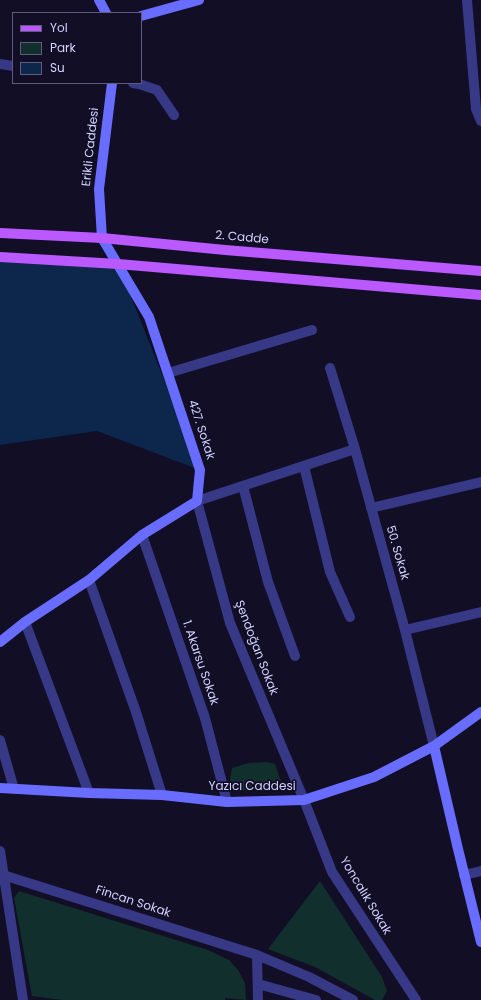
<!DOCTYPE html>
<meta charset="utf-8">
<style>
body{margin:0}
#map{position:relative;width:481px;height:1000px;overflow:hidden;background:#110e26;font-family:Poppins,sans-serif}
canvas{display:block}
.legend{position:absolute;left:12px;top:12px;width:130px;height:72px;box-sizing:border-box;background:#110e26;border:1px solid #5f5c7d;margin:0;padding:5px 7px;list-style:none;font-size:12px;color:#d5d2ff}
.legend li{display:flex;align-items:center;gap:8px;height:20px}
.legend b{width:20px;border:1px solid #5f5c7d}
</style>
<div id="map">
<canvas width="481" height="1000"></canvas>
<ul class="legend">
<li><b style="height:5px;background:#b959ff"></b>Yol</li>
<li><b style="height:11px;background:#11302d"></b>Park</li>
<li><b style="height:11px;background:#0c274b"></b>Su</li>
</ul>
</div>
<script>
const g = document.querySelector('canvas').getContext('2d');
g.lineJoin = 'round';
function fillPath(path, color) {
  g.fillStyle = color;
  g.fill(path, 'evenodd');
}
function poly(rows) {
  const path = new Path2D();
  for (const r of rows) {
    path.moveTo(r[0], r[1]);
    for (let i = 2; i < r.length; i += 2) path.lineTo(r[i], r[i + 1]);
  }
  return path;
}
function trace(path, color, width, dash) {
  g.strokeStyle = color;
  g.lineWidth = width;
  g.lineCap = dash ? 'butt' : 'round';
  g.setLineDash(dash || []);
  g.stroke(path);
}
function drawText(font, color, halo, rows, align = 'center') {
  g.font = font + ' Poppins,sans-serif';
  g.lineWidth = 3.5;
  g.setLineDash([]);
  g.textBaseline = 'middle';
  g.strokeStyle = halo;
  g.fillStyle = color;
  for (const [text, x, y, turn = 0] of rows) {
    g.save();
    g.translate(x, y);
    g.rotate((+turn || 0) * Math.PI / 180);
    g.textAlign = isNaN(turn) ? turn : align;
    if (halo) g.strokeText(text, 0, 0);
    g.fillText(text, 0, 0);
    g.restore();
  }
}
const green = poly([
 [267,762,275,764,282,785,280,788,235,791,231,790,230,779,232,768,249,763],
 [320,881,382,977,387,991,382,1000,375,1000,315,967,268,949],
 [19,891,208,950,229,960,238,970,245,983,246,1000,225,998,225,1000,62,1000,32,996,14,898]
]);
const water = poly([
 [0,254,118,264,200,470,97,431,0,445]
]);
const minor = poly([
 [467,0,476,109,481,121],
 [0,64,13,66],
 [133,83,139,84,157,90,174,115],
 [330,368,355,449,405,630,434,746],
 [168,373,312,330],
 [355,449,197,501,230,623,304,800,332,872,416,1000],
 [304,466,330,572,350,617],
 [243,486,268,582,295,656],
 [371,508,481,482],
 [142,535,205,718,227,802],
 [89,580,136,712,162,795],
 [25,622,89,793],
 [405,630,481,612],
 [0,740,14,789],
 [0,851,23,1000],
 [0,874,257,955,309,977,353,1000],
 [464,875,481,871],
 [257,955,258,1000],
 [258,984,316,1000]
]);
const secondary = poly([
 [99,0,106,13],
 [141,16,199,0],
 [0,642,25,622,89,580,142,535,197,501,200,470,149,317,102,238,99,189,112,83],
 [434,746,458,849,481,942],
 [0,788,89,793,162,795,227,802,304,800,374,777,434,746,481,712]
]);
const primary = poly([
 [0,233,102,238,225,250,481,271],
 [0,257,118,264,481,295]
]);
const streetNames = [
 ["Erikli Caddesi",91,147,-84],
 ["2. Cadde",242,238,5],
 ["427. Sokak",201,430,72],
 ["50. Sokak",397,553,74],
 ["Şendoğan Sokak",256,648,69],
 ["1. Akarsu Sokak",200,663,71],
 ["Yazıcı Caddesi",252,787],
 ["Yoncalık Sokak",365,896,59],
 ["Fincan Sokak",133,902,18]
];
fillPath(green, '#11302d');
fillPath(water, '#0c274b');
trace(minor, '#373886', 10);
trace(secondary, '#696dff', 10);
trace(primary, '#b959ff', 10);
drawText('12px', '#d5d2ff', '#110e26', streetNames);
</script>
